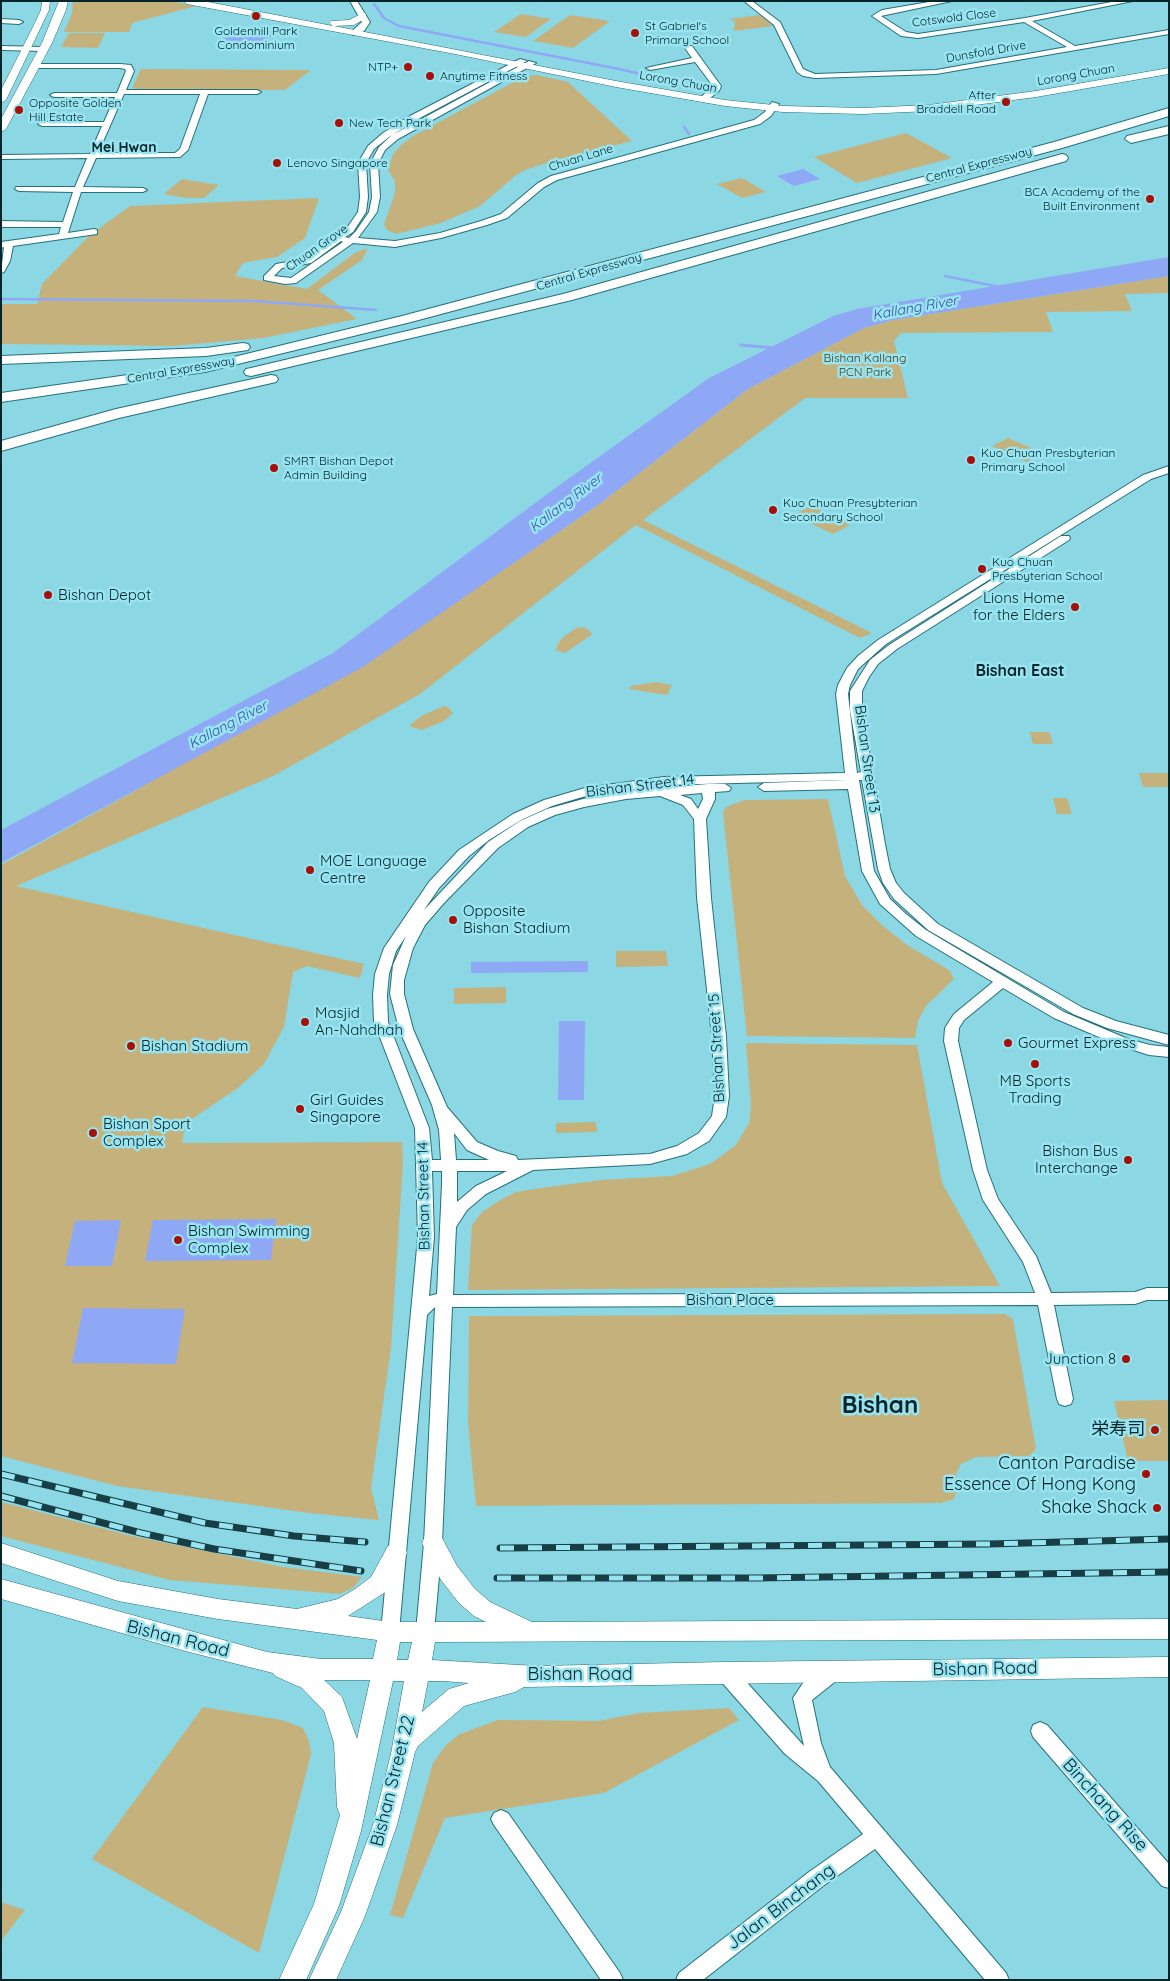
<!DOCTYPE html>
<meta charset="utf-8">
<style>
body{margin:0}
#map{position:relative;width:1170px;height:1981px;overflow:hidden;background:#8cd7e4;font-family:Quicksand,sans-serif}
canvas{display:block}
.frame{position:absolute;inset:0;border:2px solid #04252a;pointer-events:none}
</style>
<div id="map">
<canvas width="1170" height="1981"></canvas>
<div class="frame"></div>
</div>
<script>
const g = document.querySelector('canvas').getContext('2d');
g.lineJoin = 'round';
function fillPath(path, color) {
  g.fillStyle = color;
  g.fill(path, 'evenodd');
}
function poly(rows) {
  const path = new Path2D();
  for (const r of rows) {
    path.moveTo(r[0], r[1]);
    for (let i = 2; i < r.length; i += 2) path.lineTo(r[i], r[i + 1]);
  }
  return path;
}
function trace(path, color, width, dash) {
  g.strokeStyle = color;
  g.lineWidth = width;
  g.lineCap = dash ? 'butt' : 'round';
  g.setLineDash(dash || []);
  g.stroke(path);
}
function drawText(font, color, halo, rows, align = 'center') {
  g.font = font + ' Quicksand,"Noto Sans SC",sans-serif';
  g.lineWidth = 5;
  g.setLineDash([]);
  g.textBaseline = 'middle';
  g.strokeStyle = halo;
  g.fillStyle = color;
  for (const [text, x, y, turn = 0] of rows) {
    g.save();
    g.translate(x, y);
    g.rotate((+turn || 0) * Math.PI / 180);
    g.textAlign = isNaN(turn) ? turn : align;
    if (halo) g.strokeText(text, 0, 0);
    g.fillText(text, 0, 0);
    g.restore();
  }
}
const green = poly([
 [73,1,170,1,196,6,132,23,129,32,64,32,72,13],
 [521,14,551,19,526,37,494,32],
 [570,15,610,21,573,48,533,41],
 [760,15,773,26,734,31,735,21,729,19],
 [69,33,105,33,98,48,61,47],
 [141,69,311,70,285,90,136,89,132,88],
 [537,75,568,82,632,141,556,160,525,170,515,176,480,206,441,223,396,234,387,230,384,224,395,193,395,181,388,170,393,154,401,145,413,136,525,76],
 [906,133,952,158,857,183,814,157],
 [742,178,766,192,742,198,717,184],
 [182,179,219,185,204,198,185,198,164,194],
 [319,198,305,238,277,257,243,263,235,276,307,289,356,252,368,248,362,260,318,290,357,319,263,338,172,346,1,344,1,304,37,304,42,284,90,235,130,206],
 [1169,276,1169,293,1125,294,1132,311,1046,312,1053,332,901,333,894,341,908,398,805,398,643,520,872,633,860,638,636,525,420,694,273,776,16,886,364,964,360,978,307,966,293,972,284,1027,264,1064,238,1088,186,1123,182,1143,402,1142,403,1162,391,1348,371,1488,379,1520,309,1513,117,1486,1,1456,1,865,131,793,500,572,602,502,748,389,864,328,893,320],
 [1008,438,1043,453,1027,462,992,446],
 [811,506,850,525,833,534,793,515],
 [584,627,593,634,565,653,555,650,562,638,576,628],
 [656,682,672,685,667,695,629,689,631,686],
 [444,706,448,707,453,713,444,721,422,730,411,727,410,725,421,716],
 [1030,732,1049,732,1053,744,1033,744],
 [1139,773,1169,773,1169,787,1143,787],
 [1053,798,1067,798,1072,814,1057,814],
 [828,799,845,876,862,905,883,926,907,945,949,970,954,979,926,1006,918,1021,915,1038,747,1036,723,813,726,807,745,800],
 [616,951,666,951,668,966,616,967],
 [506,987,506,1003,454,1004,454,988],
 [746,1043,917,1045,942,1183,1000,1286,468,1290,472,1225,482,1212,502,1199,516,1192,541,1188,602,1180,672,1176,710,1164,736,1145,749,1123,751,1106],
 [596,1122,597,1132,556,1133,556,1123],
 [1005,1314,1013,1319,1036,1449,1029,1456,976,1457,961,1464,956,1474,958,1487,954,1499,941,1503,476,1506,468,1423,469,1316],
 [1169,1400,1169,1461,1128,1461,1114,1401],
 [1,1502,128,1535,283,1567,362,1577,354,1587,340,1594,170,1580,1,1536],
 [203,1707,282,1720,303,1728,309,1741,311,1754,307,1770,259,1953,92,1859],
 [729,1708,739,1720,604,1793,445,1818,403,1918,390,1915,433,1763,446,1745,460,1734,498,1720,599,1721,639,1713],
 [1,1902,25,1910,1,1941]
]);
const water = poly([
 [270,32,275,36,263,39,263,41,223,42,224,39,227,37],
 [803,169,820,179,794,186,777,176],
 [1169,257,1169,276,893,320,864,328,748,389,602,502,363,667,1,863,1,830,333,653,550,492,709,378,833,316,857,309],
 [588,961,588,972,471,973,471,962],
 [559,1021,585,1021,584,1100,558,1100],
 [276,1219,271,1260,145,1261,153,1220],
 [121,1220,112,1266,65,1266,75,1221],
 [83,1308,185,1309,176,1364,72,1363]
]);
const streamFar1 = poly([
 [374,4,384,18,399,26,619,69,641,74,651,80],
 [684,127,689,134],
 [945,276,1000,287],
 [1,299,254,301,376,310]
]);
const stream = poly([
 [741,345,775,348]
]);
const minor = poly([
 [350,1,357,1,370,22,364,31,354,35,350,33,362,22,350,1],
 [744,1,752,1,780,22,803,69,815,74,936,70,1067,47,1024,22,918,38,901,36,872,16,882,10,935,1,952,1,881,16,906,32,918,34,1025,18,1117,1,1133,1,1032,21,1075,46,1169,30,1169,34,936,74,815,78,803,76,797,72,774,25,744,1],
 [1,19,19,20,23,22,19,24,1,23,1,19],
 [1,46,44,47,48,49,44,51,1,50,1,46],
 [686,46,692,46,721,86,719,91,706,101,699,99,713,86,695,62,650,70,646,68,692,58,685,48,686,46],
 [520,59,527,61,416,120,389,137,374,149,366,163,368,197,366,212,353,232,345,237,349,238,356,231,369,212,372,197,370,164,379,147,392,135,529,61,536,63,398,139,385,150,378,164,380,197,377,212,358,238,395,241,440,233,481,221,501,214,538,183,551,176,754,120,765,112,772,102,779,104,771,116,760,124,557,180,544,187,507,218,487,225,441,238,395,247,353,243,296,283,285,284,264,280,264,276,276,264,305,259,347,228,358,212,360,197,358,163,368,146,383,133,410,116,520,59],
 [341,241,343,242,291,278,274,276,282,268,311,263,341,241],
 [32,64,120,64,131,65,134,71,126,90,257,90,261,92,257,94,208,94,188,150,180,157,96,158,83,187,143,188,147,190,143,192,81,192,68,233,94,229,97,230,97,234,13,246,10,261,4,272,1,273,4,247,1,248,1,242,59,234,61,227,1,227,1,221,63,222,73,192,19,191,15,189,16,187,75,187,87,158,1,159,1,155,90,154,102,126,42,126,38,124,42,122,104,122,115,97,54,97,50,95,54,93,117,93,126,71,125,69,120,68,32,68,32,64],
 [124,94,200,94,180,149,175,153,98,153,124,94],
 [1169,466,1169,473,1151,479,886,644,858,669,850,685,848,694,856,765,857,773,861,772,850,710,850,691,870,660,889,645,1061,536,1069,536,1070,538,1069,540,897,649,878,664,869,677,862,691,862,710,885,844,890,869,896,883,904,893,938,924,1083,1008,1116,1021,1169,1035,1169,1045,1107,1028,1073,1014,928,930,894,899,883,883,878,869,862,780,859,780,874,871,890,899,906,914,926,930,1064,1012,1128,1039,1150,1045,1169,1047,1169,1057,1149,1055,1118,1045,1054,1018,1003,988,964,1020,959,1028,958,1041,987,1170,998,1199,1036,1256,1051,1293,1135,1292,1147,1288,1169,1288,1169,1300,1147,1300,1135,1304,1054,1305,1073,1399,1071,1404,1065,1406,1059,1404,1057,1399,1038,1305,452,1307,442,1543,434,1632,431,1638,425,1640,419,1638,416,1632,424,1543,435,1307,427,1315,399,1632,396,1638,390,1640,384,1638,381,1632,418,1237,415,1128,374,1022,373,995,375,974,384,948,429,882,459,850,513,814,544,800,585,788,664,777,845,773,836,694,838,685,847,668,858,656,878,640,1143,475,1169,466],
 [846,780,764,783,758,787,764,791,848,789,862,871,880,904,916,936,993,982,954,1014,945,1028,944,1041,973,1170,983,1200,1023,1262,1035,1293,453,1295,456,1227,467,1210,486,1194,533,1170,650,1164,687,1154,709,1141,726,1117,729,1096,726,1036,711,898,706,819,715,799,715,792,729,791,731,788,725,784,708,784,626,791,583,799,547,809,520,821,488,842,424,910,439,888,469,856,489,840,521,820,552,806,586,796,664,785,846,780],
 [702,793,703,799,698,809,691,799,680,795,702,793],
 [660,796,683,805,694,819,697,898,712,1036,715,1096,712,1116,699,1133,677,1146,650,1154,518,1160,516,1156,498,1151,477,1142,447,1107,413,1029,404,994,404,980,413,948,425,925,444,903,498,848,528,827,555,815,584,807,626,799,660,796],
 [406,936,393,965,390,994,399,1029,432,1105,439,1130,441,1160,432,1160,429,1128,388,1022,387,995,389,974,396,951,406,936],
 [454,1133,467,1150,489,1160,456,1160,454,1133],
 [432,1171,442,1171,442,1184,437,1294,429,1296,434,1237,432,1171],
 [457,1171,507,1171,476,1186,457,1202,457,1171],
 [834,1663,841,1665,843,1671,841,1677,812,1700,821,1743,830,1767,1006,1973,1009,1980,985,1980,875,1849,823,1886,703,1980,676,1980,679,1973,809,1872,863,1834,818,1781,785,1754,718,1678,716,1672,718,1666,725,1664,732,1666,804,1746,793,1698,803,1683,827,1665,834,1663],
 [1040,1722,1047,1725,1169,1864,1169,1888,1162,1886,1033,1737,1031,1731,1033,1725,1040,1722],
 [501,1810,508,1813,620,1973,623,1980,601,1980,494,1825,491,1819,494,1813,501,1810]
]);
const major = poly([
 [42,1,50,1,49,10,6,100,1,103,1,90,31,31,41,10,42,1],
 [59,1,68,1,66,10,52,43,6,129,1,132,1,119,42,43,59,1],
 [183,1,203,1,333,26,329,23,331,21,349,20,363,13,366,14,366,18,354,25,334,26,616,81,725,100,783,106,863,108,929,105,1036,91,1169,68,1169,74,1036,97,929,111,863,114,783,112,725,106,616,87,455,54,187,4,183,1],
 [433,1533,441,1536,457,1566,475,1589,490,1602,532,1622,1169,1619,1169,1639,435,1642,432,1660,537,1666,725,1662,1169,1657,1169,1677,524,1687,515,1692,464,1706,418,1746,415,1752,397,1825,365,1916,336,1980,309,1980,341,1912,373,1825,391,1754,404,1681,393,1681,361,1831,339,1906,306,1980,279,1980,314,1904,340,1815,337,1807,334,1743,324,1711,302,1688,275,1676,273,1673,189,1652,1,1599,1,1579,267,1652,321,1659,373,1659,377,1640,218,1619,118,1601,1,1563,1,1543,118,1581,218,1599,297,1609,338,1599,355,1589,371,1577,388,1546,396,1543,404,1546,407,1553,387,1591,348,1616,390,1622,486,1622,474,1616,459,1603,441,1580,422,1543,425,1536,433,1533],
 [400,1642,412,1642,408,1660,397,1660,400,1642],
 [324,1680,370,1680,357,1739,342,1697,324,1680],
 [428,1681,443,1681,469,1683,449,1689,422,1712,428,1681]
]);
const highway = poly([
 [1169,108,1169,116,1062,148,411,322,205,372,1,402,1,393,205,364,402,316,1054,142,1169,108],
 [1169,126,1169,134,1131,143,1125,139,1127,136,1169,126],
 [1062,154,1066,155,1068,158,1066,161,572,300,251,376,246,375,244,372,246,369,251,368,563,294,1062,154],
 [243,343,248,344,250,347,248,350,206,356,1,364,1,356,206,348,243,343],
 [271,375,276,376,278,379,276,382,119,418,1,451,1,441,116,409,271,375]
]);
const rail = poly([
 [1,1474,205,1523,294,1536,365,1542],
 [1,1496,141,1533,214,1549,361,1571],
 [500,1548,990,1544,1169,1539],
 [497,1578,755,1578,1169,1572]
]);
const markers = [
 [256,16,5,"#a51007"],
 [635,33,5,"#a51007"],
 [408,67,5,"#a51007"],
 [430,76,5,"#a51007"],
 [1006,102,5,"#a51007"],
 [19,110,5,"#a51007"],
 [339,123,5,"#a51007"],
 [277,163,5,"#a51007"],
 [1150,199,5,"#a51007"],
 [971,460,5,"#a51007"],
 [274,468,5,"#a51007"],
 [773,510,5,"#a51007"],
 [982,569,5,"#a51007"],
 [48,595,5,"#a51007"],
 [1075,607,5,"#a51007"],
 [310,870,5,"#a51007"],
 [453,920,5,"#a51007"],
 [305,1022,5,"#a51007"],
 [1008,1043,5,"#a51007"],
 [131,1046,5,"#a51007"],
 [1035,1064,5,"#a51007"],
 [300,1109,5,"#a51007"],
 [93,1133,5,"#a51007"],
 [1128,1160,5,"#a51007"],
 [178,1240,5,"#a51007"],
 [1126,1359,5,"#a51007"],
 [1155,1430,5,"#a51007"],
 [1146,1474,5,"#a51007"],
 [1157,1508,5,"#a51007"]
];
const farStreetnames = [
 ["Cotswold Close",954,18,-7],
 ["Dunsfold Drive",986,52,-10],
 ["Lorong Chuan",1076,75,-10],
 ["Lorong Chuan",678,82,10],
 ["Chuan Lane",581,158,-17],
 ["Central Expressway",979,165,-15],
 ["Chuan Grove",317,248,-35],
 ["Central Expressway",589,272,-16],
 ["Central Expressway",181,370,-10]
];
const farPoinames = [
 ["St Gabriel's",645,26],
 ["Primary School",645,40],
 ["Goldenhill Park",256,31,"center"],
 ["Condominium",256,45,"center"],
 ["NTP+",398,67,"right"],
 ["Anytime Fitness",440,76],
 ["After",996,95,"right"],
 ["Braddell Road",996,109,"right"],
 ["Opposite Golden",29,103],
 ["Hill Estate",29,117],
 ["New Tech Park",349,123],
 ["Lenovo Singapore",287,163],
 ["BCA Academy of the",1140,192,"right"],
 ["Built Environment",1140,206,"right"],
 ["Kuo Chuan Presbyterian",981,453],
 ["Primary School",981,467],
 ["SMRT Bishan Depot",284,461],
 ["Admin Building",284,475],
 ["Kuo Chuan Presybterian",783,503],
 ["Secondary School",783,517],
 ["Kuo Chuan",992,562],
 ["Presbyterian School",992,576]
];
const farParknames = [
 ["Bishan Kallang",865,358],
 ["PCN Park",865,372]
];
const farNeighbourhoodnames = [
 ["Mei Hwan",124,148]
];
const farWaternames = [
 ["Kallang River",915,308,-10],
 ["Kallang River",566,503,-37],
 ["Kallang River",228,725,-28]
];
const poiNames = [
 ["Bishan Depot",58,595],
 ["Lions Home",1065,598,"right"],
 ["for the Elders",1065,615,"right"],
 ["MOE Language",320,861],
 ["Centre",320,878],
 ["Opposite",463,911],
 ["Bishan Stadium",463,928],
 ["Masjid",315,1013],
 ["An-Nahdhah",315,1030],
 ["Gourmet Express",1018,1043],
 ["Bishan Stadium",141,1046],
 ["MB Sports",1035,1081,"center"],
 ["Trading",1035,1098,"center"],
 ["Girl Guides",310,1100],
 ["Singapore",310,1117],
 ["Bishan Sport",103,1124],
 ["Complex",103,1141],
 ["Bishan Bus",1118,1151,"right"],
 ["Interchange",1118,1168,"right"],
 ["Bishan Swimming",188,1231],
 ["Complex",188,1248],
 ["Junction 8",1116,1359,"right"]
];
const streetNames = [
 ["Bishan Street 13",867,759,82],
 ["Bishan Street 14",640,786,-7],
 ["Bishan Street 15",717,1048,-93],
 ["Bishan Street 14",424,1196,-91],
 ["Bishan Place",730,1300]
];
const neighbourhoodNames = [
 ["Bishan East",1020,671]
];
const nearPoinames = [
 ["栄寿司",1145,1430],
 ["Canton Paradise",1136,1464],
 ["Essence Of Hong Kong",1136,1485],
 ["Shake Shack",1147,1508]
];
const nearStreetnames = [
 ["Bishan Road",178,1639,14],
 ["Bishan Road",985,1669,-1],
 ["Bishan Road",580,1675],
 ["Bishan Street 22",393,1781,-76],
 ["Binchang Rise",1105,1805,48],
 ["Jalan Binchang",781,1907,-37]
];
const nearDistrictnames = [
 ["Bishan",880,1406]
];
fillPath(green, '#c5b17c');
fillPath(water, '#8ea8f6');
trace(streamFar1, '#8ea8f6', 2.5);
trace(stream, '#8ea8f6', 3);
trace(minor, '#22717d', 2);
trace(major, '#22717d', 1);
trace(highway, '#22717d', 2);
fillPath(minor, '#fff');
fillPath(major, '#fff');
fillPath(highway, '#fff');
trace(rail, '#173e44', 7);
trace(rail, '#99e4f1', 5, [14]);
for (const [x, y, r, color] of markers) {
  const dot = new Path2D();
  dot.arc(x, y, r, 0, 2 * Math.PI);
  g.fillStyle = color;
  g.fill(dot);
  trace(dot, '#99e4f1', 2);
}
drawText('12px', '#04252a', '#99e4f1', farStreetnames);
drawText('12px', '#04252a', '#99e4f1', farPoinames, 'left');
drawText('12px', '#473911', '#99e4f1', farParknames);
drawText('bold 14px', '#04252a', '#99e4f1', farNeighbourhoodnames);
drawText('italic 14px', '#384ea8', '#99e4f1', farWaternames);
drawText('15px', '#04252a', '#99e4f1', poiNames, 'left');
drawText('15px', '#04252a', '#99e4f1', streetNames);
drawText('bold 16px', '#04252a', '#99e4f1', neighbourhoodNames);
drawText('18px', '#04252a', '#99e4f1', nearPoinames, 'right');
drawText('18px', '#04252a', '#99e4f1', nearStreetnames);
drawText('bold 24px', '#04252a', '#99e4f1', nearDistrictnames);
</script>
